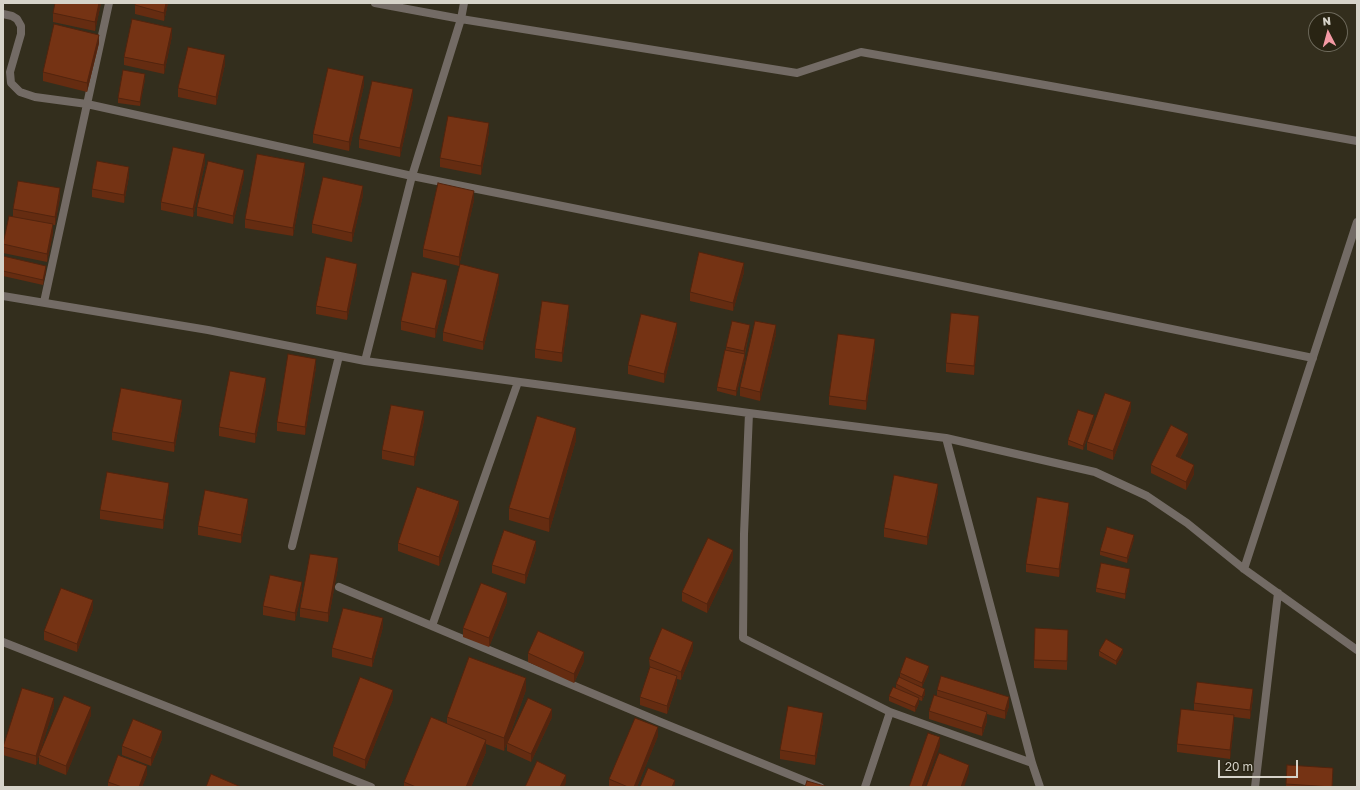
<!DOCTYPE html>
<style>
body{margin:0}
#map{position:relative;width:1360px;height:790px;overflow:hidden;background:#332e1d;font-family:"Golos Text",sans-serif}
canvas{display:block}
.frame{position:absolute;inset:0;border:4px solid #d6d3c9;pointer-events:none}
.north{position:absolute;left:1308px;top:12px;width:40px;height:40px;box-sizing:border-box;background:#292413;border:1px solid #6e6a5c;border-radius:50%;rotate:354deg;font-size:11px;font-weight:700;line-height:16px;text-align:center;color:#d6d3c9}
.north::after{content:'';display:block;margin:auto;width:14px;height:18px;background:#f49aa4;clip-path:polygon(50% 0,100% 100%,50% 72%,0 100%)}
.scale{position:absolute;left:1218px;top:760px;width:80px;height:18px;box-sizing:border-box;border:2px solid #d6d3c9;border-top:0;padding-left:5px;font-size:12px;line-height:14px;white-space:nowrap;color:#d6d3c9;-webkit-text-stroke:3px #292413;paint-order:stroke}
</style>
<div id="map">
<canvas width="1360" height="790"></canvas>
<div class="frame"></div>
<div class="north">N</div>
<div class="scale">20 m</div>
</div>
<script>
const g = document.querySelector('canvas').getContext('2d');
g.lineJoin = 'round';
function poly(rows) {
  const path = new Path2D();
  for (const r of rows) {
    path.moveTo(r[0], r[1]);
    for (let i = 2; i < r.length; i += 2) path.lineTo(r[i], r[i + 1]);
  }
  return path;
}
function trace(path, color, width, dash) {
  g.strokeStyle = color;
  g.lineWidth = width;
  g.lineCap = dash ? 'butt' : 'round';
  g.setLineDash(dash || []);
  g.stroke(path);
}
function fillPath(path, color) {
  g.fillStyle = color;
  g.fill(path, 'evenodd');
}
const street = poly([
 [375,3,461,19,797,73,861,52,1357,141],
 [3,14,12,16,17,19,21,26,21,34,10,72,11,83,20,92,35,97,87,104,412,176,461,19,464,3],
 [3,296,208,330,365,361,749,413,946,438,1032,763,1040,787],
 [44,302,109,3],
 [365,361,412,176,928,279,1313,358],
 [749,413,744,534,743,638,890,712],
 [946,438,1095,472,1147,496,1187,523,1244,569,1357,650],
 [292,546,339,356],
 [1244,569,1357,222],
 [339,587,658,721,820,787],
 [432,626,518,382],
 [3,642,371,787],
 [865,787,890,712,1032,763],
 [1255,787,1278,593]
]);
const wall = poly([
 [101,3,95,31,53,22,53,13],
 [135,3,168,3,164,21,135,14],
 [172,36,164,74,124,65,124,57],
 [99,43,87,92,43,81,43,72],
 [225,64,216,105,178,97,178,88],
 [145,79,140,106,118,103,118,98],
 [364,85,349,151,313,143,313,134],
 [413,98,400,157,359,148,359,139],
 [489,132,481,175,440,167,440,158],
 [205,163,193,217,161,210,161,202],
 [305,172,293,236,245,228,245,219],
 [129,176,124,203,92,197,92,189],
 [244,178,233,224,197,216,197,207],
 [363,195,352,242,312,233,312,224],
 [60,197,55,225,53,225,53,233,47,262,3,253,3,244,13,216,13,209],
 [474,200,459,266,423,257,423,249],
 [3,256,46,271,43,285,3,276],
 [744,272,733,311,690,301,690,292],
 [357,273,347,320,316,314,316,306],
 [499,283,483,350,443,341,443,332],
 [447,289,435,338,401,330,401,321],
 [569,314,562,362,535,358,535,349],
 [979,324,974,375,946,372,946,363],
 [750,329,745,354,745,359,736,396,717,391,717,387,726,350,726,347],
 [677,332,664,383,628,374,628,365],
 [776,334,760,401,740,396,740,387],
 [875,348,866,410,829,405,829,396],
 [316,367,305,435,277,431,277,422],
 [266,387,255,443,219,436,219,427],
 [182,408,174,452,112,440,112,432],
 [1131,411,1113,460,1087,450,1087,442],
 [424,420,414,466,382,459,382,450],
 [1094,420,1083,450,1068,445,1068,440],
 [576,440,549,532,509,520,509,508],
 [1188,442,1180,458,1194,474,1186,490,1151,473,1151,465],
 [169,491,163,529,100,519,100,510],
 [938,492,927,545,884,537,884,528],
 [248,507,241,543,198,535,198,526],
 [459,510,439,566,398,551,398,543],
 [1069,511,1059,577,1026,572,1026,564],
 [1134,539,1127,563,1100,555,1100,551],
 [536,549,525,584,492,573,492,565],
 [733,558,707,613,682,601,682,592],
 [338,567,328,622,300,617,300,608],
 [1130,573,1125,599,1096,592,1096,588],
 [302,591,295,621,263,615,263,606],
 [507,602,489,647,463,637,463,628],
 [93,609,77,652,44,640,44,631],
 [383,627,372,667,332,657,332,648],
 [1068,639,1067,670,1034,668,1034,660],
 [693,650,681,680,677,679,677,684,667,714,640,705,640,697,650,668,649,659],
 [1099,651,1123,653,1116,665,1099,656],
 [528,653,584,661,574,683,528,662],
 [929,671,922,687,909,682,925,694,922,701,919,700,919,703,915,712,889,701,889,696,896,688,896,684,900,677,900,673],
 [526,690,507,743,552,717,531,762,507,751,507,743,504,751,486,744,486,752,471,787,404,787,404,782,447,723,447,717],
 [937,690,1009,706,1005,719,987,714,987,721,982,736,929,719,929,711,937,696],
 [1253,698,1250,719,1234,717,1234,724,1230,759,1177,752,1177,744,1194,711,1194,703],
 [393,699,365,769,333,756,333,747],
 [54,707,36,765,3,755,3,747],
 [91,715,66,775,39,764,39,755],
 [823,721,815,765,780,759,780,750],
 [658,736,637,787,609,787,609,779],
 [162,739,151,766,122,755,122,746],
 [1287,765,1333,776,1332,787,1286,787],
 [147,774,142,787,108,787,108,782]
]);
const shadedWall = poly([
 [99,3,101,3,95,31,95,22],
 [166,3,168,3,164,21,164,13],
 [172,28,172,36,164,74,164,65],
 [99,35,99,43,87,92,87,83],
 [225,55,225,64,216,105,216,97],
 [145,74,145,79,140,106,140,102],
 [364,76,364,85,349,151,349,142],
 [413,89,413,98,400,157,400,148],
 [489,123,489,132,481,175,481,166],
 [205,154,205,163,193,217,193,209],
 [305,163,305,172,293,236,293,228],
 [129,167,129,176,124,203,124,195],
 [244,170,244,178,233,224,233,216],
 [363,186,363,195,352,242,352,233],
 [60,188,60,197,55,225,55,217],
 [474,191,474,200,459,266,459,257],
 [53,224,53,233,47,262,47,254],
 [744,263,744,272,733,311,733,303],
 [357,264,357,273,347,320,347,312],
 [46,266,46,271,43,285,43,280],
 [499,274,499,283,483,350,483,342],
 [447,280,447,289,435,338,435,329],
 [569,305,569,314,562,362,562,353],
 [979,316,979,324,974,375,974,366],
 [677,323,677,332,664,383,664,374],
 [750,325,750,329,744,356,744,351],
 [776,325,776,334,760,401,760,392],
 [875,339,875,348,866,410,866,401],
 [745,354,745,359,736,396,736,391],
 [316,359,316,367,305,435,305,427],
 [266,378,266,387,255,443,255,434],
 [182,400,182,408,174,452,174,443],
 [1131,402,1131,411,1113,460,1113,451],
 [424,411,424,420,414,466,414,457],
 [1094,415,1094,420,1083,450,1083,446],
 [576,428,576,440,549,532,549,519],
 [1188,434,1188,442,1176,465,1176,456],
 [1194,465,1194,474,1186,490,1186,482],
 [169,483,169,491,163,529,163,520],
 [938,484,938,492,927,545,927,537],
 [248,499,248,507,241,543,241,535],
 [459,501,459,510,439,566,439,557],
 [1069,503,1069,511,1059,577,1059,569],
 [1134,535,1134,539,1127,563,1127,558],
 [536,541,536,549,525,584,525,575],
 [733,550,733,558,707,613,707,604],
 [338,558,338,567,328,622,328,613],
 [1130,569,1130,573,1125,599,1125,594],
 [302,582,302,591,295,621,295,613],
 [507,593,507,602,489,647,489,638],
 [93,600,93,609,77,652,77,644],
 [383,618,383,627,372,667,372,659],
 [693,642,693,650,681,680,681,672],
 [1123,649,1123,653,1116,665,1116,661],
 [584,652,584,661,574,683,574,674],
 [929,666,929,671,922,687,922,683],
 [677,676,677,684,667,714,667,706],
 [526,678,526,690,504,751,504,738],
 [925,689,925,694,922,701,922,697],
 [1253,689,1253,698,1250,719,1250,710],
 [393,690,393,699,365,769,365,760],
 [1009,697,1009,706,1005,719,1005,711],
 [54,698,54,707,36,765,36,756],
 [919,698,919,703,915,712,915,707],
 [91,707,91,715,66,775,66,766],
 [552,709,552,717,531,762,531,754],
 [987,712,987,721,982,736,982,728],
 [823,713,823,721,815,765,815,756],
 [1234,715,1234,724,1230,759,1230,750],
 [658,727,658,736,637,787,634,787],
 [162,731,162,739,151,766,151,758],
 [940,737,940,746,925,787,922,787],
 [486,740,486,752,471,787,466,787],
 [969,765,969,773,964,787,961,787],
 [147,766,147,774,142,787,139,787],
 [566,775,566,783,564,787,560,787],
 [675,780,675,784,674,787,672,787]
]);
const building = poly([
 [55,3,99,3,95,22,53,13,55,3],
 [135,3,166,3,164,13,135,5,135,3],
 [132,19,172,28,164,65,124,57,132,19],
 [54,24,99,35,87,83,43,72,54,24],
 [188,47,225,55,216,97,178,88,188,47],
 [328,68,364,76,349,142,313,134,328,68],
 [123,70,145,74,140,102,118,98,123,70],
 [372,81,413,89,400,148,359,139,372,81],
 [448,116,489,123,481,166,440,158,448,116],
 [173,147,205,154,193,209,161,202,173,147],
 [257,154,305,163,293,228,245,219,257,154],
 [97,161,129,167,124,195,92,189,97,161],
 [208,161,244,170,233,216,197,207,208,161],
 [323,177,363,186,352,233,312,224,323,177],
 [18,181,60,188,55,217,13,209,18,181],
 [438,183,474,191,459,257,423,249,438,183],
 [9,216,53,224,47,254,3,244,9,216],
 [699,252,744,263,733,303,690,292,699,252],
 [3,256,46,266,43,280,3,271,3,256],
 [326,257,357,264,347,312,316,306,326,257],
 [460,264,499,274,483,342,443,332,460,264],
 [412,272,447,280,435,329,401,321,412,272],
 [542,301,569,305,562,353,535,349,542,301],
 [951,313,979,316,974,366,946,363,951,313],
 [641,314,677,323,664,374,628,365,641,314],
 [732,321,750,325,744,351,726,347,732,321],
 [755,321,776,325,760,392,740,387,755,321],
 [838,334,875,339,866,401,829,396,838,334],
 [725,350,745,354,736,391,717,387,725,350],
 [288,354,316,359,305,427,277,422,288,354],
 [230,371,266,378,255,434,219,427,230,371],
 [121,388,182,400,174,443,112,432,121,388],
 [1105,393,1131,402,1113,451,1087,442,1105,393],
 [391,405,424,411,414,457,382,450,391,405],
 [1078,410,1094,415,1083,446,1068,440,1078,410],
 [537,416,576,428,549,519,509,508,537,416],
 [1171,425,1188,434,1176,456,1194,465,1186,482,1151,465,1171,425],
 [107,472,169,483,163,520,100,510,107,472],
 [894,475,938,484,927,537,884,528,894,475],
 [417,487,459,501,439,557,398,543,417,487],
 [205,490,248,499,241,535,198,526,205,490],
 [1037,497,1069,503,1059,569,1026,564,1037,497],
 [1107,527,1134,535,1127,558,1100,551,1107,527],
 [504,530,536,541,525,575,492,565,504,530],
 [708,538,733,550,707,604,682,592,708,538],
 [310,554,338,558,328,613,300,608,310,554],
 [1101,563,1130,569,1125,594,1096,588,1101,563],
 [270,575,302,582,295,613,263,606,270,575],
 [481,583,507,593,489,638,463,628,481,583],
 [61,588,93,600,77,644,44,631,61,588],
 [343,608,383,618,372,659,332,648,343,608],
 [662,628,693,642,681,672,649,659,662,628],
 [1035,628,1068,630,1067,661,1034,660,1035,628],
 [538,631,584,652,574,674,528,653,538,631],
 [1106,639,1123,649,1116,661,1099,651,1106,639],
 [469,657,526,678,504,738,447,717,469,657],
 [906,657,929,666,922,683,900,673,906,657],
 [650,667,677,676,667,706,640,697,650,667],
 [941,676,1009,697,1005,711,937,690,941,676],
 [360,677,393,690,365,760,333,747,360,677],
 [899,677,925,689,922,697,896,684,899,677],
 [1197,682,1253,689,1250,710,1194,703,1197,682],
 [893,687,919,698,915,707,889,696,893,687],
 [22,688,54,698,36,756,3,747,22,688],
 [934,695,987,712,982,728,929,711,934,695],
 [64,696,91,707,66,766,39,755,64,696],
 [528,698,552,709,531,754,507,743,528,698],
 [788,706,823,713,815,756,780,750,788,706],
 [1181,709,1234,715,1230,750,1177,744,1181,709],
 [431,717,486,740,466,787,416,787,404,782,431,717],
 [635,718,658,727,634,787,628,787,609,779,635,718],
 [133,719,162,731,151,758,122,746,133,719],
 [928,733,940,737,922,787,909,787,928,733],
 [939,753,969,765,961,787,926,787,939,753],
 [118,755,147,766,139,787,122,787,108,782,118,755],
 [537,761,566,775,560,787,525,787,537,761],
 [1287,765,1333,768,1332,787,1286,784,1287,765],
 [648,768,675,780,672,787,640,787,648,768],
 [211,774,241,787,206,787,211,774],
 [807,781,828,787,805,787,807,781]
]);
trace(street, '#736b65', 8);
fillPath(wall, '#652c11');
fillPath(shadedWall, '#52240e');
fillPath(building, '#753314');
trace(building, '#52240e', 1);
</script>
